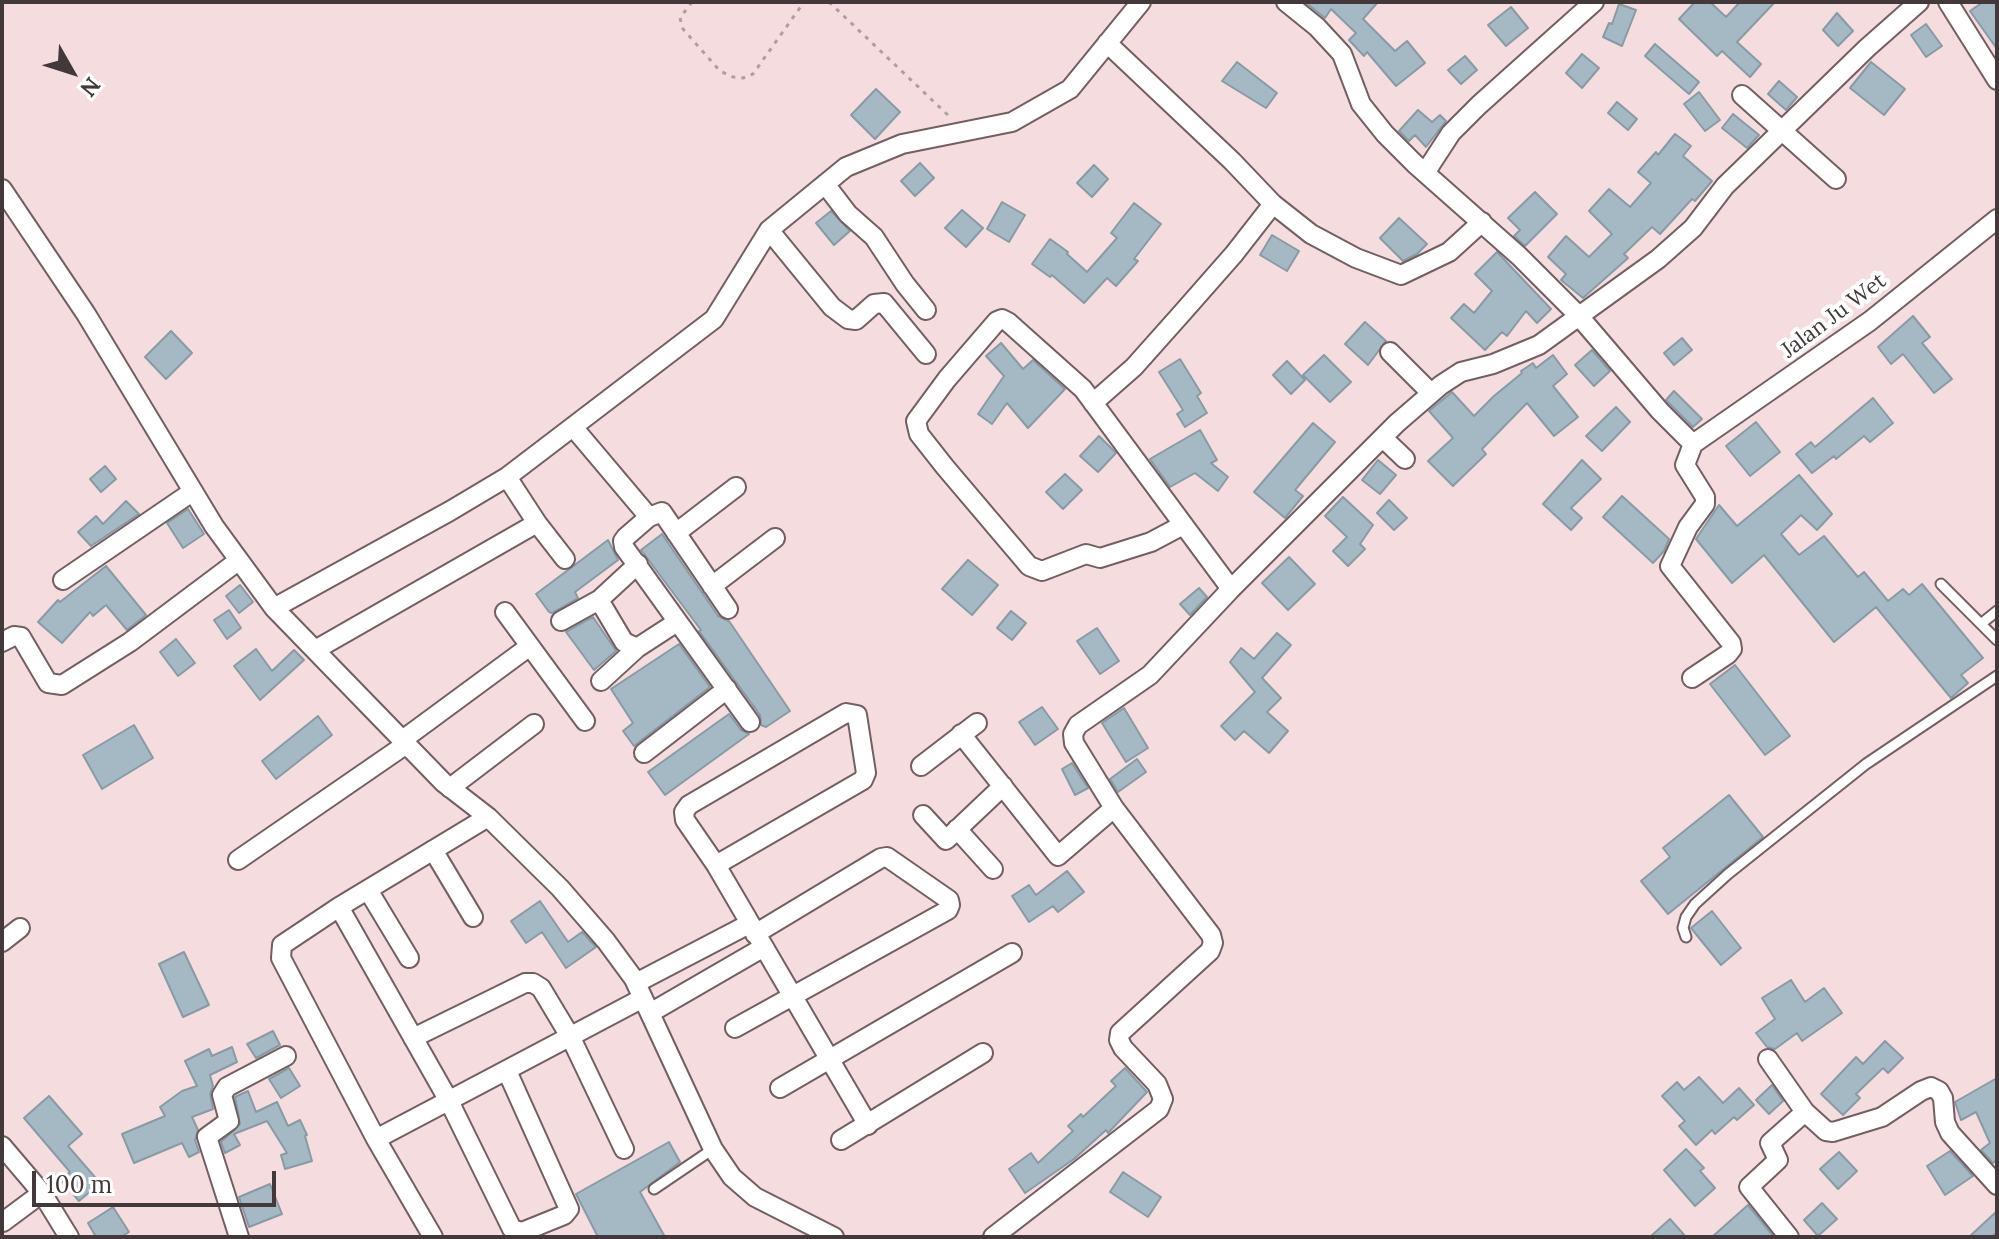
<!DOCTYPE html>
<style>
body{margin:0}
#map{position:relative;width:1999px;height:1239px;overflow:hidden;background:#f5dddf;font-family:Lora,serif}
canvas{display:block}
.frame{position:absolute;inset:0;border:4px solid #43393a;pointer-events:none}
.north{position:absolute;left:32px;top:32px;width:80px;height:80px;-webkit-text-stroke:6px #fff;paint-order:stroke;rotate:129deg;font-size:22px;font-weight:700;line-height:32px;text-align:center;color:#43393a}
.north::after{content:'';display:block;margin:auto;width:28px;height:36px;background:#43393a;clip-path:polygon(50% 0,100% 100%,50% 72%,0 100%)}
.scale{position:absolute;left:32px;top:1171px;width:244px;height:36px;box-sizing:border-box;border:4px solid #43393a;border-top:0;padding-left:10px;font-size:24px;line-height:28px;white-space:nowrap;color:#43393a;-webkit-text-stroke:6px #fff;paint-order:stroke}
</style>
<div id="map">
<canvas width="1999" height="1239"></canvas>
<div class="frame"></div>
<div class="north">N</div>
<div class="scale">100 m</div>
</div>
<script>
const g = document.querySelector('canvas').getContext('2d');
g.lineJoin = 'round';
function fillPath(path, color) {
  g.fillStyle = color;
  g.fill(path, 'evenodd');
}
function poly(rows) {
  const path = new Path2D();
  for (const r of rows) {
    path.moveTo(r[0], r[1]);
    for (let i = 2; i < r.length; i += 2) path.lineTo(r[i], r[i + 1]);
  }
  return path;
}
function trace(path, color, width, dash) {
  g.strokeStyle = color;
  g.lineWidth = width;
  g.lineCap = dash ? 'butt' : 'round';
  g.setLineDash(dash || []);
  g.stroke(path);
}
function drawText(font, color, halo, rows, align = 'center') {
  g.font = font + ' Lora,serif';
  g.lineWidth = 8;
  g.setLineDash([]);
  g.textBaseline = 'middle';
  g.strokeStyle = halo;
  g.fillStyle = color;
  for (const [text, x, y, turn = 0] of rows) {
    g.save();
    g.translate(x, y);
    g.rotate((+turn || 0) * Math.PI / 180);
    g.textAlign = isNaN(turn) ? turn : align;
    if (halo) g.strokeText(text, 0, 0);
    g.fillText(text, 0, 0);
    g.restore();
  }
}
const building = poly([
 [1305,2,1378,2,1363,19,1395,51,1407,41,1425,63,1396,86,1367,52,1364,56,1349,40,1356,33,1331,9,1325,18,1305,2],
 [1695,2,1710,2,1726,17,1740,2,1775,2,1737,42,1761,64,1750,77,1722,51,1717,56,1679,19,1695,2],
 [1983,2,1997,2,1997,49,1970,11,1983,2],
 [1619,4,1636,10,1622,46,1603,37,1609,23,1612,24,1619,4],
 [1511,7,1528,28,1506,46,1488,25,1511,7],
 [1837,13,1853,31,1838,46,1823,30,1837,13],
 [1926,24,1942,46,1926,57,1911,35,1926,24],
 [1655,44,1699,82,1689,94,1645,56,1655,44],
 [1582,54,1599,68,1582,88,1566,73,1582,54],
 [1465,56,1477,70,1461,84,1448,70,1465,56],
 [1237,62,1277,93,1266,108,1222,81,1237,62],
 [1871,62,1905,89,1884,115,1850,88,1871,62],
 [1779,81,1797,97,1786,110,1768,94,1779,81],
 [876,89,900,112,875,139,851,115,876,89],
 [1699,92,1720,120,1705,131,1684,104,1699,92],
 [1617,102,1637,119,1628,130,1608,113,1617,102],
 [1418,110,1432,122,1440,115,1446,121,1426,147,1415,135,1409,141,1399,131,1418,110],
 [1733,114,1759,135,1747,148,1722,128,1733,114],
 [1675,134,1691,146,1683,156,1712,181,1695,201,1692,199,1660,234,1652,227,1624,254,1628,258,1583,298,1561,280,1566,274,1548,257,1566,236,1589,257,1612,234,1589,211,1609,189,1630,207,1651,183,1638,172,1656,152,1658,155,1675,134],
 [920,163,934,178,915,196,901,181,920,163],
 [1094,165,1108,179,1092,197,1077,183,1094,165],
 [1535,192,1557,214,1525,246,1514,236,1520,230,1508,218,1535,192],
 [1002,202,1025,215,1009,242,987,229,1002,202],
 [1134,203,1161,224,1134,259,1138,261,1116,286,1107,278,1084,303,1052,275,1050,277,1032,264,1050,239,1068,252,1067,254,1087,272,1117,238,1111,233,1134,203],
 [962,210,983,228,966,247,945,228,962,210],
 [831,211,850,231,834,245,816,223,831,211],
 [1399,218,1427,244,1417,254,1403,261,1380,238,1399,218],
 [1272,235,1299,251,1287,271,1260,255,1272,235],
 [1497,252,1551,309,1537,323,1526,311,1507,336,1502,332,1485,350,1451,318,1464,304,1474,313,1492,291,1475,274,1497,252],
 [1913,316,1930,337,1922,343,1952,379,1934,393,1903,354,1891,364,1878,347,1913,316],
 [1365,322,1386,341,1368,365,1345,344,1365,322],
 [171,331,192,353,166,379,145,357,171,331],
 [1682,338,1692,350,1674,365,1664,353,1682,338],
 [1001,343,1023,369,1033,360,1065,389,1028,428,1007,403,992,424,978,414,1004,376,986,356,1001,343],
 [1592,350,1610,371,1594,386,1575,365,1592,350],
 [1324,355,1351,382,1330,402,1303,375,1324,355],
 [1553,355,1567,374,1553,386,1578,417,1554,436,1527,403,1482,449,1486,454,1453,486,1428,461,1453,438,1429,411,1452,392,1474,416,1494,396,1522,373,1521,371,1533,363,1536,368,1553,355],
 [1180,359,1201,393,1197,396,1207,413,1185,427,1177,414,1183,410,1159,372,1180,359],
 [1287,361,1305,380,1291,394,1273,375,1287,361],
 [1674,391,1702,419,1693,427,1666,400,1674,391],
 [1873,398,1893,423,1870,442,1864,436,1836,459,1834,456,1812,473,1796,454,1811,442,1815,447,1873,398],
 [1616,407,1630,422,1602,451,1586,436,1616,407],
 [1756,422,1780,452,1750,476,1726,446,1756,422],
 [1313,423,1335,442,1295,490,1303,496,1285,518,1254,492,1313,423],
 [1200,430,1217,460,1211,463,1228,477,1218,491,1195,473,1170,487,1150,459,1200,430],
 [1099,436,1116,453,1098,472,1080,456,1099,436],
 [1378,460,1396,475,1380,494,1362,480,1378,460],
 [1582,460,1601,479,1571,508,1582,518,1571,530,1543,504,1582,460],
 [105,466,116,479,101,492,90,479,105,466],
 [1065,474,1082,490,1063,509,1046,492,1065,474],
 [1799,475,1832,514,1817,530,1801,515,1781,534,1799,555,1824,536,1858,577,1864,572,1888,601,1903,589,1909,595,1922,584,1983,658,1961,675,1968,683,1951,698,1876,607,1834,642,1764,555,1732,583,1696,539,1719,505,1737,526,1799,475],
 [1622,496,1669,539,1664,551,1653,563,1603,517,1622,496],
 [1343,497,1373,525,1360,544,1365,549,1348,566,1333,551,1347,537,1325,516,1343,497],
 [1389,500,1407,518,1394,530,1377,513,1389,500],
 [126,501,139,514,91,546,78,532,96,516,103,524,126,501],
 [188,509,204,534,183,548,167,523,188,509],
 [662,534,718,616,729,621,790,711,766,727,761,725,760,715,699,631,701,630,641,550,662,534],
 [608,540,618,560,575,592,578,598,552,613,549,612,536,594,608,540],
 [1289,557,1315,584,1288,610,1262,583,1289,557],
 [968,560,998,585,972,615,942,589,968,560],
 [106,566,146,615,127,630,106,605,93,616,90,612,62,643,38,622,58,600,60,602,106,566],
 [240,585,253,602,239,613,226,596,240,585],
 [1199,588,1207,597,1190,615,1180,604,1199,588],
 [229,610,241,628,227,639,214,620,229,610],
 [1011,611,1026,623,1012,640,997,628,1011,611],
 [593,617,616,651,594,670,566,632,593,617],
 [1097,628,1119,661,1100,674,1077,641,1097,628],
 [1277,633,1291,645,1262,678,1281,698,1267,712,1288,731,1269,753,1244,731,1235,740,1221,726,1255,692,1230,662,1241,648,1254,659,1277,633],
 [176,639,195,663,178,676,160,652,176,639],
 [679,644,710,687,634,746,623,731,633,723,611,689,679,644],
 [256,649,272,671,294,650,304,660,260,700,234,666,256,649],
 [1735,665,1790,736,1765,755,1710,684,1735,665],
 [1042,707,1058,729,1035,745,1019,722,1042,707],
 [1124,708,1148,748,1126,762,1102,723,1124,708],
 [729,714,741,730,749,734,665,795,648,772,729,714],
 [318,716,332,735,276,779,262,761,318,716],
 [134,725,153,758,102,789,83,755,134,725],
 [1137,759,1146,772,1118,792,1110,779,1137,759],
 [1072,763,1088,788,1075,795,1062,769,1072,763],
 [1729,795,1763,837,1668,914,1641,881,1670,857,1663,848,1729,795],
 [1067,871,1084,892,1058,912,1053,906,1029,922,1012,896,1029,885,1036,895,1067,871],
 [540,901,568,942,582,932,596,947,566,968,542,932,526,943,511,921,540,901],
 [1712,911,1741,948,1721,965,1691,928,1712,911],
 [184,952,209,1005,183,1017,159,964,184,952],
 [1791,980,1805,1002,1824,988,1842,1013,1802,1041,1797,1033,1775,1049,1767,1047,1756,1033,1775,1019,1762,998,1791,980],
 [273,1031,280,1045,256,1058,247,1044,273,1031],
 [1885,1041,1903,1058,1888,1073,1883,1068,1856,1094,1860,1098,1843,1115,1821,1094,1856,1057,1863,1064,1885,1041],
 [232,1047,237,1062,210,1075,213,1086,210,1094,213,1109,192,1117,198,1130,195,1140,199,1152,189,1157,182,1143,134,1163,122,1134,165,1116,160,1107,182,1091,197,1086,185,1061,209,1049,212,1056,232,1047],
 [289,1068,300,1086,281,1098,269,1079,289,1068],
 [1125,1068,1147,1092,1108,1133,1106,1130,1074,1159,1025,1193,1009,1169,1031,1153,1038,1163,1073,1131,1068,1126,1081,1114,1083,1117,1116,1086,1111,1081,1125,1068],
 [1699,1077,1723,1103,1739,1088,1754,1105,1737,1120,1734,1117,1715,1134,1712,1130,1696,1145,1679,1126,1685,1121,1662,1096,1677,1082,1684,1090,1699,1077],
 [1997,1078,1997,1160,1993,1163,1981,1150,1990,1143,1976,1112,1961,1120,1955,1102,1997,1078],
 [1772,1085,1783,1101,1769,1114,1756,1100,1772,1085],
 [248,1091,256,1112,277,1102,288,1126,300,1120,307,1135,305,1136,312,1161,285,1169,281,1155,287,1153,267,1121,234,1134,240,1145,225,1153,221,1142,240,1124,235,1097,248,1091],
 [49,1096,82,1134,68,1146,100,1183,79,1201,61,1180,70,1172,24,1118,49,1096],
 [669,1142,680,1162,640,1192,665,1237,598,1237,576,1194,669,1142],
 [1686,1149,1704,1168,1700,1171,1715,1188,1695,1206,1664,1170,1686,1149],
 [1950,1151,1973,1176,1945,1195,1927,1166,1950,1151],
 [1839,1152,1857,1171,1838,1189,1820,1169,1839,1152],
 [1123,1172,1161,1197,1148,1217,1110,1192,1123,1172],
 [270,1184,282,1214,249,1227,239,1197,270,1184],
 [1822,1203,1837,1219,1818,1236,1804,1220,1822,1203],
 [1748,1205,1774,1237,1712,1237,1748,1205],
 [113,1207,129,1232,121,1237,96,1237,88,1223,113,1207],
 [1997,1211,1997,1232,1991,1237,1969,1237,1997,1211],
 [1670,1219,1686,1237,1650,1237,1670,1219]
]);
const path = poly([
 [692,2,680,18,683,29,720,71,733,77,743,78,753,74,804,2],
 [829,2,951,118]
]);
const service = poly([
 [1941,584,1997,640],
 [1982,623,1997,611],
 [1686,937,1683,928,1686,917,1695,904,1728,874,1866,764,1997,676],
 [654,1189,713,1149]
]);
const minor = poly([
 [1286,2,1317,27,1342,54,1361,104,1385,134,1415,164,1519,256,1578,315,1660,411,1693,444],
 [1948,2,1997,80],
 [1742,95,1836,179],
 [1425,173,1451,133,1479,105,1594,2],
 [825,184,848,214,874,237,905,284,926,310],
 [2,189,86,314,214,526,274,608,444,783,488,817,560,888,606,941,634,979,713,1149,732,1177,755,1197,834,1237],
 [1273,204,1311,234,1356,258,1401,275,1449,252,1482,222],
 [769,230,832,307,848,319,856,320,874,304,884,303,926,354],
 [1390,352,1431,393],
 [1093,403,1134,367,1183,312,1234,254,1273,204,1232,161,1107,43],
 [573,427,649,517,626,537,623,541,624,547,750,722],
 [1383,438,1405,459],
 [649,517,662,512,728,609],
 [537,523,565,559],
 [1183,525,1151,542,1100,558,1086,554,1042,571,1029,566,945,467,919,434,916,421,947,379,997,321,1002,319,1008,322,1083,389,1231,589],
 [676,533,736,487],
 [638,564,599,600,624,642,637,648,677,622],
 [63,580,192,492],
 [712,586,775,538],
 [274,608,450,511,507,477,714,319,769,230,846,167,902,144,1012,122,1070,89,1141,2],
 [505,612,585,721],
 [561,621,599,600],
 [2,642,14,636,21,637,48,683,62,685,130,642,238,561],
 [315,650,537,523,507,477],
 [1692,678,1728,654,1732,649,1731,643,1670,566,1688,527,1705,504,1705,497,1685,465,1693,444,1870,321,1997,219],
 [601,681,637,648],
 [961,734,1058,856,1114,808],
 [401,741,530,646],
 [644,753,727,689],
 [921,766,977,723],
 [450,788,534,724],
 [923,815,946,840,1003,786],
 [957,829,993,869],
 [433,850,473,917],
 [238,860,405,745],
 [716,865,863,780,866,773,857,715,846,713,689,805,684,812,685,820,716,865,868,1125],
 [368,890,409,958],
 [339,907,449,1101,512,1229,522,1232,564,1215,569,1209,507,1071],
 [2,942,20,928],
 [636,983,749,924],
 [650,1013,764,947],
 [735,1028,948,910,950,905,949,900,887,857,881,858,755,934],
 [413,1038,525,983,533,983,541,988,571,1038,624,1149],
 [1768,1059,1805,1112,1826,1131,1833,1132,1882,1117,1921,1091,1931,1087,1939,1091,1943,1098,1945,1122,1950,1133,1997,1185],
 [780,1088,1012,953],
 [376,1139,643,998],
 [841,1140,983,1053],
 [2,1146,42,1193,69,1237],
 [3,1222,42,1193],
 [239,1237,207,1137,229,1121,222,1095,227,1087,286,1056],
 [433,1237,376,1139,281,958,282,945,339,907,488,817],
 [993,1237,1159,1109,1163,1099,1157,1084,1123,1048,1119,1040,1120,1033,1210,951,1213,943,1211,935,1114,808,1074,743,1073,734,1078,725,1150,675,1231,589,1397,423,1441,385,1461,372,1493,364,1539,345,1658,259,1693,228,1725,186,1867,48,1919,2],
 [1789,1237,1749,1187,1778,1160,1770,1143,1805,1112]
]);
const streetNames = [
 ["Jalan Ju Wet",1834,316,-37]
];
fillPath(building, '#a5b9c4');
trace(building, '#889ba5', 2);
trace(service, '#735f61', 13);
trace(minor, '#735f61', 22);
trace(path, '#b09d9f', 3, [4, 6]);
trace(service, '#fff', 9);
trace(minor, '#fff', 18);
drawText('22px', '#43393a', '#fff', streetNames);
</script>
